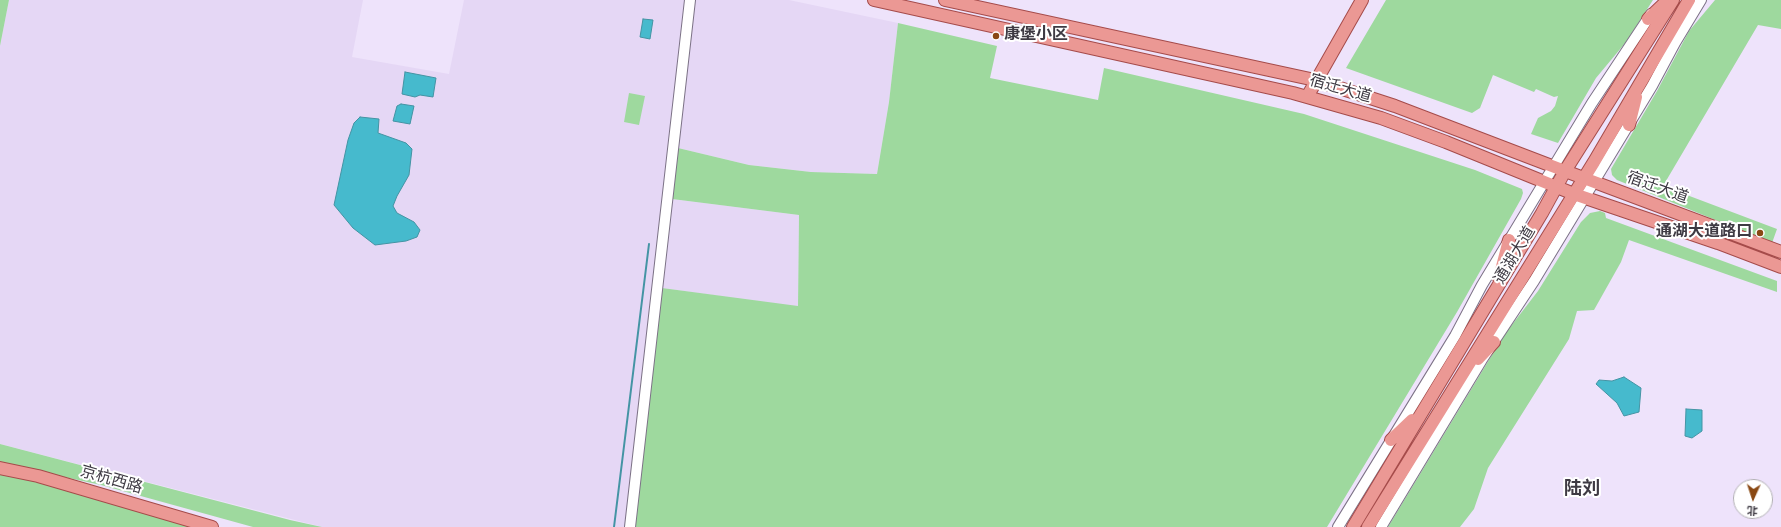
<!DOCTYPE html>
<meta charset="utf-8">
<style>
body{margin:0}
#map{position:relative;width:1781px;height:527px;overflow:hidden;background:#eee3fb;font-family:Spectral,"Noto Sans SC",serif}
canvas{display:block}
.north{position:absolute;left:1733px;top:479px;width:40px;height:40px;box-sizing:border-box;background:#fff;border:1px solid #b2b0b4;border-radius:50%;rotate:183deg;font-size:11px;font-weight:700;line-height:16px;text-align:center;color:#3e3a43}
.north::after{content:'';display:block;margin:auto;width:14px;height:18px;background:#894813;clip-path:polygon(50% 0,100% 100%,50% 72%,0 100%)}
</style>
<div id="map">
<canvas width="1781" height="527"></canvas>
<div class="north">北</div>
</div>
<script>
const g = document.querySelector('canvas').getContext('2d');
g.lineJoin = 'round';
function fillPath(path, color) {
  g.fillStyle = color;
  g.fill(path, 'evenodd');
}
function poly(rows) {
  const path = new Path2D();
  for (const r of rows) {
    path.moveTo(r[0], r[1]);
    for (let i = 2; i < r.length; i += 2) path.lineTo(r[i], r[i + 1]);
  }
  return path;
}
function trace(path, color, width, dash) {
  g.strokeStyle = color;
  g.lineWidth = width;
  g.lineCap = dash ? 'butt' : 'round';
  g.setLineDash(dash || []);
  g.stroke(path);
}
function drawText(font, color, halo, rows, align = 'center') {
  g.font = font + ' Spectral,"Noto Sans SC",serif';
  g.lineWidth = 4;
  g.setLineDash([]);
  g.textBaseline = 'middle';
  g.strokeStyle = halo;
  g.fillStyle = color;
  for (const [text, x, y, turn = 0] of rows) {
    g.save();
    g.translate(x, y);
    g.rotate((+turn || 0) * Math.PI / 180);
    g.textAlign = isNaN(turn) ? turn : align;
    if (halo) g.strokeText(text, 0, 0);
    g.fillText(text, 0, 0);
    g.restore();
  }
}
const built = poly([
 [9,0,363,0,352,57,449,74,464,0,686,0,626,527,322,527,0,444,0,46],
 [695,0,789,0,898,23,889,102,877,174,811,172,749,165,678,148],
 [672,199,799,215,798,307,662,288]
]);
const green = poly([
 [0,0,9,0,0,46],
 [1386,0,1653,0,1626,42,1596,78,1558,143,1531,134,1538,118,1551,111,1555,106,1558,96,1554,97,1536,89,1534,92,1493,75,1480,108,1472,113,1346,68],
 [1715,0,1781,0,1781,29,1758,25,1663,186,1777,229,1772,243,1617,180,1612,175,1611,169,1657,91,1689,31],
 [898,23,997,46,990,78,1098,100,1104,68,1304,114,1475,170,1522,189,1523,193,1521,199,1457,312,1327,527,635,527,662,288,798,306,799,215,672,199,678,148,749,165,811,172,877,174,889,102],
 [629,93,645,96,639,125,624,122],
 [1600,211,1605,213,1606,218,1777,281,1777,292,1629,240,1621,262,1594,310,1577,311,1569,339,1488,468,1474,509,1460,527,1388,527,1504,335,1538,291,1581,222,1590,213],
 [0,444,290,520,322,527,253,527,101,485,0,463],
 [0,472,10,473,199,527,0,527]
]);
const water = poly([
 [643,19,653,20,650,39,640,37,643,19],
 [405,72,436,78,433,97,420,95,415,97,402,94,405,72],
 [401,104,414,106,410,124,393,121,397,106,401,104],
 [360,117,379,119,378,133,406,143,412,149,409,175,397,196,393,206,397,213,414,222,420,230,417,237,406,241,375,245,353,228,334,205,348,140,354,123,360,117],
 [1624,377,1641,388,1639,412,1624,416,1617,403,1596,384,1599,380,1612,381,1624,377],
 [1686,409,1702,410,1702,431,1692,438,1685,436,1686,409]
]);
const stream = poly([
 [614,527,649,244]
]);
const minor = poly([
 [630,527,690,0],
 [1338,527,1455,336,1482,285,1592,103,1651,14],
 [1381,527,1483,358,1534,281,1652,86,1675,43,1701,0]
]);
const major = poly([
 [874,0,1293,93,1381,118,1446,142,1574,194,1718,243,1781,267],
 [945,0,1315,80,1395,106,1565,171,1781,252],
 [1648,19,1668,0],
 [1307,97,1362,0],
 [1629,125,1636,97],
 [1499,278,1509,240],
 [1478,359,1494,342],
 [1391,440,1412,420],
 [0,468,38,476,212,527],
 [1353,527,1542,213,1565,171,1673,0],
 [1368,527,1594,162,1689,0]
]);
const markers = [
 [996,36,4,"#894813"],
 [1760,233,4,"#894813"]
];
const poiNames = [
 ["康堡小区",1004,36],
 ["通湖大道路口",1752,233,"right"]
];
const streetNames = [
 ["宿迁大道",1340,90,16],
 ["宿迁大道",1657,189,20],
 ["通湖大道",1516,256,-59],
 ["京杭西路",111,481,16]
];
const quarterNames = [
 ["陆刘",1582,490]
];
fillPath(built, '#e5d7f5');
fillPath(green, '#9ed99e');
fillPath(water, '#46bacd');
trace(water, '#4494a4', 1);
trace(stream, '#4494a4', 2);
trace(minor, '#7c7286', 12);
trace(major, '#a54b4a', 14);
trace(minor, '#fff', 10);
trace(major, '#eb9894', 12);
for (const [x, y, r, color] of markers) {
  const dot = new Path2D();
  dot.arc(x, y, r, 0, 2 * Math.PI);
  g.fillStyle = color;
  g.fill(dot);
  trace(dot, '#fff', 1.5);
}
drawText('bold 16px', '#3e3a43', '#fff', poiNames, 'left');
drawText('16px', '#3e3a43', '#fff', streetNames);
drawText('bold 18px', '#3e3a43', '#fff', quarterNames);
</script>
